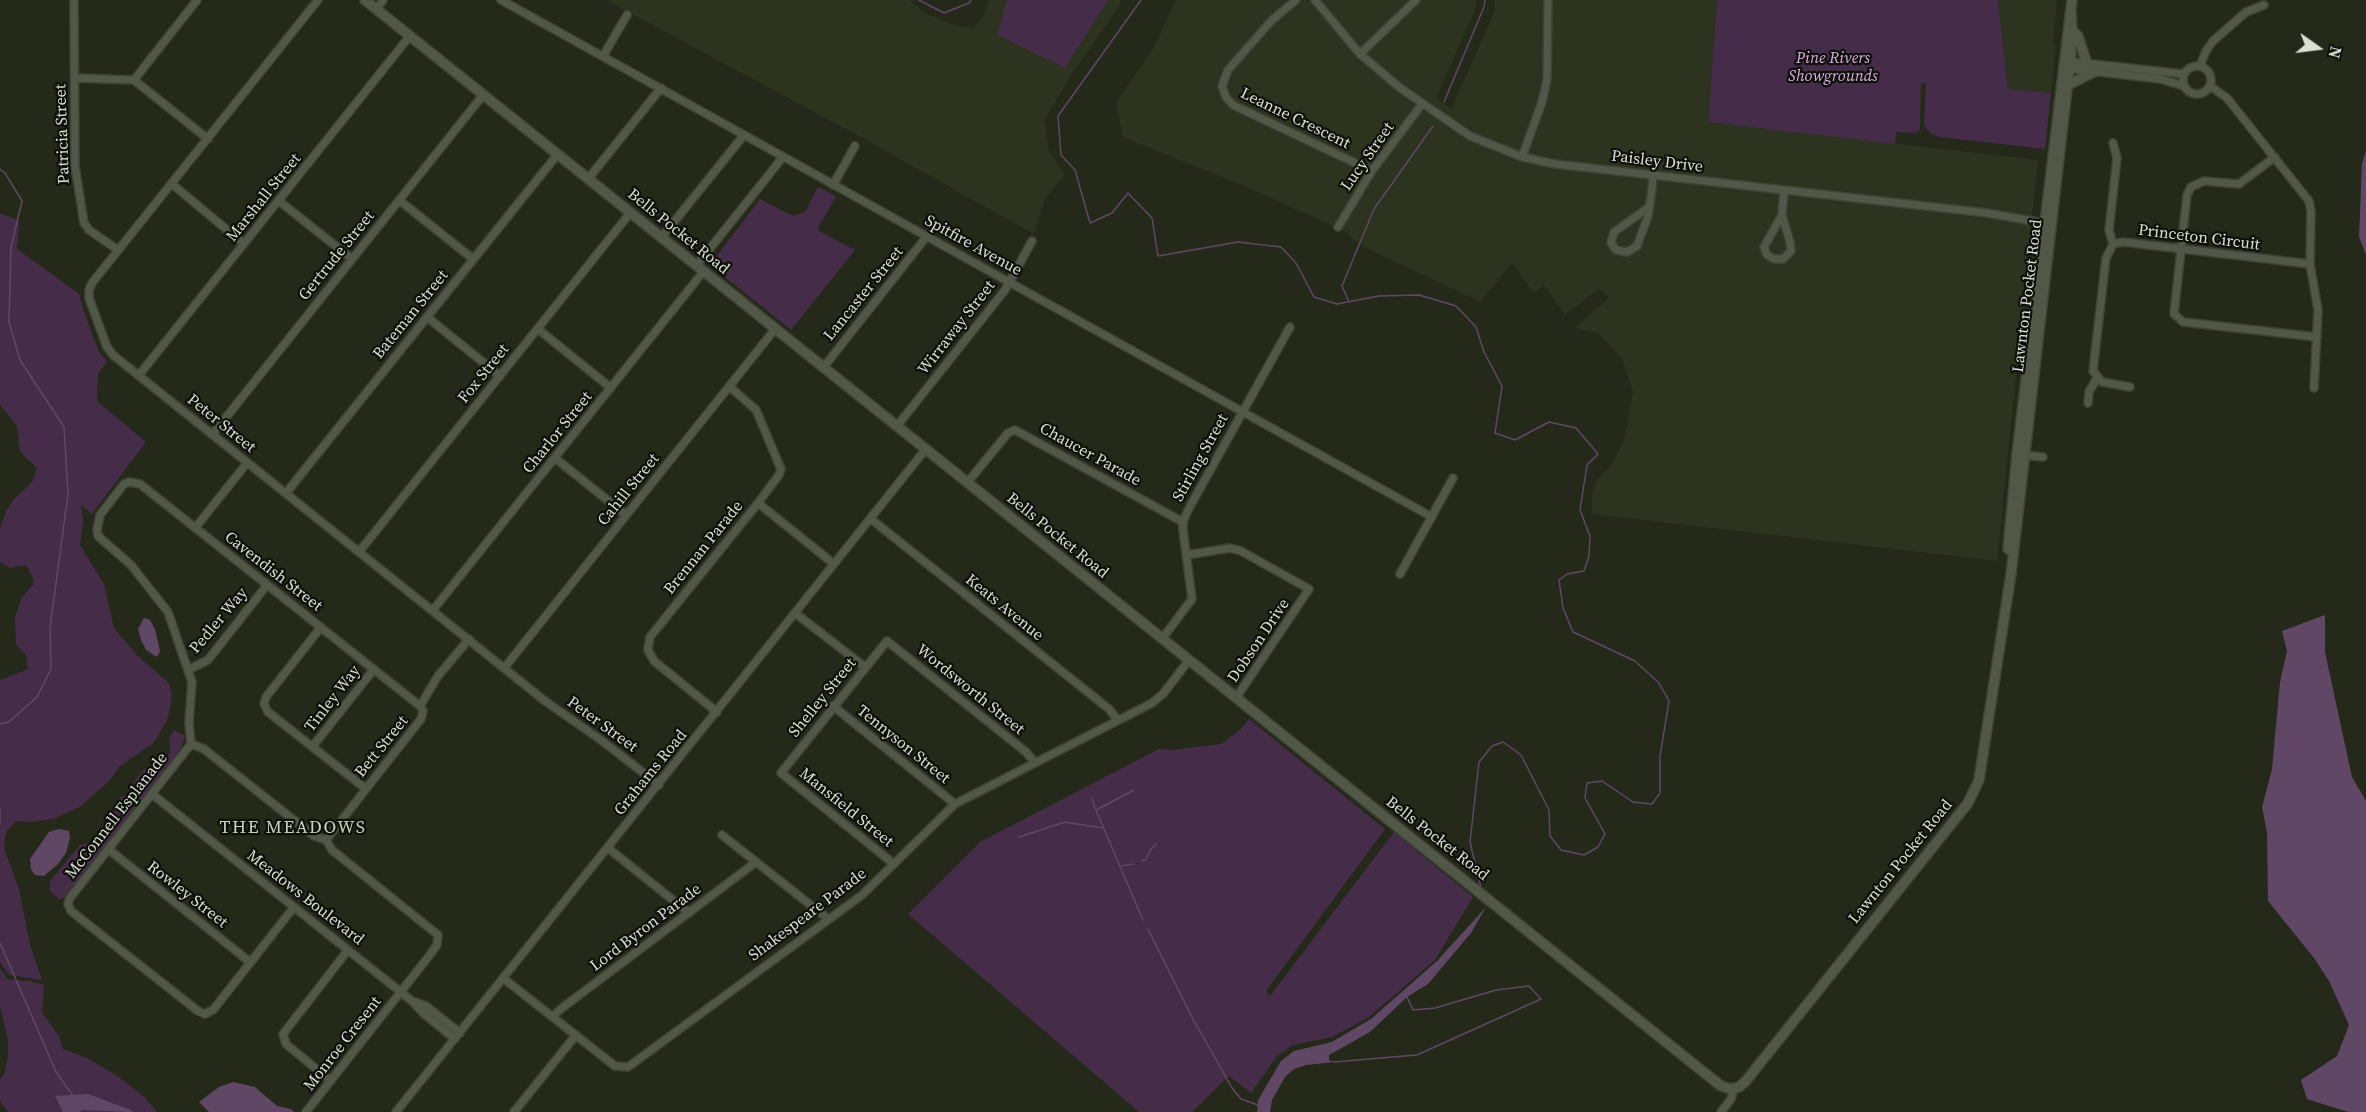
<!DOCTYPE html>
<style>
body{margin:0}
#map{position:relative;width:2366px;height:1112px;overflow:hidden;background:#24291a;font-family:"Source Serif 4",serif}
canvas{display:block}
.north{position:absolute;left:2288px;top:18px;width:60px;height:60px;-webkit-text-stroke:4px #0e110a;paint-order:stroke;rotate:104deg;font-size:16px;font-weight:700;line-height:24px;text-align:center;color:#dcdfd6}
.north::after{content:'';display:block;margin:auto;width:21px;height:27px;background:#dcdfd6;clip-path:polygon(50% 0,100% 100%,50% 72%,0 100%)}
</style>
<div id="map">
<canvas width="2366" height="1112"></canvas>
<div class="north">N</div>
</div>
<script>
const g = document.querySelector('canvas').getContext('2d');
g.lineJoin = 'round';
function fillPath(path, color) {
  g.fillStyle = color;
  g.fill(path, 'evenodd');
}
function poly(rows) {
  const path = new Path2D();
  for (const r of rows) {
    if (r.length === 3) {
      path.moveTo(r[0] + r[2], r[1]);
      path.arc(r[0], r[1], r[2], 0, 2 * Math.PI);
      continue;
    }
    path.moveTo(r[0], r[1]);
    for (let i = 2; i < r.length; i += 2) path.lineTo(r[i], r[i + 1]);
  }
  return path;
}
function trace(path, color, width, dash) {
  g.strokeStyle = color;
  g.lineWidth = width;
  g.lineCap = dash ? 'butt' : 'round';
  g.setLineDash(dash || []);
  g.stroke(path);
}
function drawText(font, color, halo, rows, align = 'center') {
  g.font = font + ' "Source Serif 4",serif';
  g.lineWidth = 4.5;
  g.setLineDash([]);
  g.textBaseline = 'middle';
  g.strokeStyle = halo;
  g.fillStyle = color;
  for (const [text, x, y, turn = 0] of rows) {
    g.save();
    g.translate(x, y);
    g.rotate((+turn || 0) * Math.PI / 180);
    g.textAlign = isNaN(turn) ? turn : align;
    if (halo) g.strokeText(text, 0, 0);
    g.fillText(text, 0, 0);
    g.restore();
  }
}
const built = poly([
 [606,0,909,0,926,14,954,25,974,28,984,15,989,0,1121,0,1119,7,1069,78,1044,121,1049,151,1065,175,1046,197,1034,234,859,136],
 [1176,0,1476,0,1476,8,1436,98,1451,109,1494,13,1495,0,1717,0,1708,122,2038,160,1997,561,1592,514,1592,495,1597,480,1611,466,1624,440,1633,392,1622,359,1598,333,1574,328,1609,298,1599,289,1565,315,1544,285,1534,293,1512,263,1480,302,1362,246,1346,232,1242,185,1123,137,1116,103,1154,47],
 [1998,0,2057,0,2053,43,2056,44,2051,93,2008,89]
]);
const green = poly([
 [1007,0,1108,0,1065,68,997,35],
 [1717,0,1998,0,2008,89,2051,93,2045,149,1940,137,1931,134,1924,125,1926,83,1921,83,1920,130,1914,133,1896,132,1895,144,1708,122],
 [818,187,836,196,817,230,855,250,791,330,710,265,760,199,793,216,805,212],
 [0,213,19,221,17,249,79,294,82,306,98,350,107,362,98,373,97,401,146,442,92,514,81,505,83,522,80,545,104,584,114,628,139,657,169,683,172,696,168,718,157,738,152,744,120,766,110,780,81,806,54,819,31,822,16,821,6,832,4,848,19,889,30,945,42,980,9,975,0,962,0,680,28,669,26,655,16,645,15,617,22,597,33,585,33,578,26,565,10,568,0,562,0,528,6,511,14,499,32,482,37,468,20,452,17,426,0,405],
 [1249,719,1385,829,1266,991,1270,996,1394,832,1473,897,1435,960,1369,1017,1332,1037,1293,1045,1277,1056,1251,1093,1229,1076,1192,1112,1139,1112,908,914,980,842,1159,749,1172,750,1221,744,1240,730],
 [174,730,185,736,179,753,65,898,59,899,49,890,51,880,80,845,91,842,93,838,101,843,112,832,115,826,113,814,115,804,121,797,129,795,128,790,144,769,152,767,153,759,159,754,167,756,170,753,169,738],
 [0,968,7,979,30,981,44,985,42,1013,59,1036,63,1049,87,1058,119,1077,143,1096,157,1112,8,1112,0,1101,0,1080,5,1072,8,1056,8,1040,0,1006]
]);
const water = poly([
 [2366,150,2366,255,2359,237,2362,164],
 [2325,615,2325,652,2352,777,2366,801,2366,1112,2348,1112,2307,1099,2301,1080,2337,1056,2349,1025,2329,981,2314,958,2268,901,2267,833,2262,807,2272,769,2280,682,2287,651,2282,631],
 [144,618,150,620,155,629,160,651,157,657,146,650,141,640,138,629],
 [59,829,69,831,70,838,66,853,58,864,44,876,35,875,31,869,30,859,49,832],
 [1486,907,1471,933,1428,984,1407,997,1370,1032,1329,1055,1329,1060,1335,1062,1306,1065,1294,1069,1285,1077,1272,1100,1270,1112,1257,1112,1258,1100,1281,1061,1294,1051,1332,1042,1371,1019,1437,961],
 [233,1082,255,1087,277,1106,291,1109,294,1112,209,1112,199,1102,219,1087],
 [88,1094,131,1110,133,1112,81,1110,81,1112,63,1112,55,1096]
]);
const stream = poly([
 [919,0,944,13,969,3,971,0],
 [1141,0,1058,116,1061,155,1075,170,1090,223,1112,213,1128,193,1152,218,1158,256,1238,242,1281,247,1296,263,1314,297,1337,304,1379,296,1419,295,1456,306,1476,327,1484,352,1502,386,1495,433,1515,440,1549,422,1576,428,1598,454,1587,465,1580,510,1590,536,1589,556,1584,571,1567,574,1559,580,1563,608,1573,632,1635,661,1659,683,1669,701,1660,756,1660,793,1652,804,1633,802,1602,781,1587,783,1585,798,1605,834,1598,847,1584,855,1561,850,1550,836,1549,810,1521,755,1503,742,1492,746,1479,762,1470,842,1481,888],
 [1444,102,1484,7,1485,0],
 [0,169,5,173,22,201,11,247,9,322,20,360,64,427,68,494,50,628,51,669,37,697,9,722,0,724],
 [1349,302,1342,286,1374,209,1433,126],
 [1134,790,1096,810,1143,920],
 [1092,798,1095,809],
 [0,809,0,824],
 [1019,837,1065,822,1102,828],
 [1142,861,1146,859,1151,849,1156,844],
 [1122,866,1133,864],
 [1148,929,1193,1019,1232,1088,1241,1099,1258,1105],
 [0,943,56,1072,73,1096],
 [1334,1062,1417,1055,1541,999,1529,986,1496,990,1435,1008,1413,1010,1407,997]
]);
const street = poly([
 [74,0,75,166,84,223,89,230,118,250],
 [318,0,92,283,89,290,89,298,107,347,113,355,545,701,601,740,659,785],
 [501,0,1432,517],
 [1296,0,1272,20,1228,70,1222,86,1226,97,1233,105,1372,171],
 [1315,0,1360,54,1399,87,1470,136,1522,157,1555,164,1987,213,2049,224],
 [377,9,383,0],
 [1360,54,1416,0],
 [603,56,627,15],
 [2065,64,2074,62,2184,74],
 [2197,80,14],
 [2200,66,2206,51,2213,41,2246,12,2264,5],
 [2065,68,2160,79,2184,86],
 [75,78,134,80,208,139],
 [134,80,197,0],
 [2210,86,2227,98,2309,201,2311,211,2310,264,2318,310,2314,388],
 [2113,143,2117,158,2109,230,2113,244],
 [1522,157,1542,102,1547,80,1548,0],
 [2275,157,2239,184,2204,181,2191,187,2187,195,2174,314,2183,322,2317,337],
 [588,179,661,88],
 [172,184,244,244],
 [833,185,855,146],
 [399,200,473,259],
 [279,201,352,259],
 [1649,207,1614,232,1611,243,1616,250,1627,252,1637,246,1648,216,1652,190,1653,175],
 [1782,215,1764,247,1767,255,1774,259,1783,259,1791,251,1790,242,1782,215,1784,191],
 [1338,227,1372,171,1422,104],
 [661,238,744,135],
 [696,266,783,157],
 [427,317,500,376],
 [538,329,611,388],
 [823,368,927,236],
 [139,375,409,37],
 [2130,387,2102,382,2093,371,2106,258,2113,244,2123,242,2310,264],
 [2088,403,2089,392,2097,378],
 [897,426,1005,290,1032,241],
 [212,435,483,95],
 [2022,455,2043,457],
 [555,458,626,515],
 [967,483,1008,433,1015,430,1183,522],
 [286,493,557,155],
 [758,503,834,564],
 [871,519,1109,709,1118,720],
 [195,528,247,463],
 [359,552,630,213],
 [1187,555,1230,548,1241,551,1309,589,1236,698],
 [1400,574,1453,478],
 [433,610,703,272],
 [795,613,865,667],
 [321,627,266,697,264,704,268,712,366,789],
 [1162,639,1192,599,1183,530,1183,522,1188,510,1290,327],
 [505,667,775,329],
 [188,670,208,660,267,585],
 [833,706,955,804],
 [717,712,654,661,648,650,650,637,758,503,779,475,781,469,756,410,729,386],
 [191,744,204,749,314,836,326,840,332,850,438,935,437,945,429,956,306,1112],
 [313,746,374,669],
 [152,794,412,1001,423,1013,455,1039],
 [722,835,827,918],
 [326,840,421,719,423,711,420,706,438,676,469,639],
 [608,848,689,913],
 [108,849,250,962],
 [894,864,781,773,887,641,1026,752,1035,763],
 [294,907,213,1010,205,1014,198,1011,71,911,68,904,70,898,191,744,189,723,192,682,168,612,131,565,98,536,97,530,100,515,124,484,129,482,140,484,420,706],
 [503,978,615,1066,628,1067,862,895,955,804,1152,703,1163,694,1189,660],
 [415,1002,426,1006,460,1033],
 [552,1017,562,1008,756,862],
 [331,1081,286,1044,283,1034,348,950],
 [396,1112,925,450],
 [514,1112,576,1035],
 [1721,1112,1731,1099,1734,1089]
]);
const secondary = poly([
 [365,0,1686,1058,1721,1086,1731,1089,1739,1087,1745,1082,1968,803,1979,780,2011,574,2070,63,2072,39,2071,8],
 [2073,31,2078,36,2087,64],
 [2068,85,2094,72],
 [2008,549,2017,454,2072,0]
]);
const parkNames = [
 ["Pine Rivers",1833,59],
 ["Showgrounds",1833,77]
];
const streetNames = [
 ["Leanne Crescent",1295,119,26],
 ["Patricia Street",63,134,-92],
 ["Lucy Street",1368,157,-55],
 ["Paisley Drive",1657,162,7],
 ["Marshall Street",264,198,-51],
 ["Bells Pocket Road",678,232,39],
 ["Princeton Circuit",2199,238,7],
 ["Spitfire Avenue",973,246,29],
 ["Gertrude Street",337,256,-51],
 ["Lancaster Street",864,294,-51],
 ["Lawnton Pocket Road",2028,296,-83],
 ["Bateman Street",411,315,-51],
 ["Wirraway Street",957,328,-52],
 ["Fox Street",484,374,-51],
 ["Peter Street",221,424,39],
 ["Charlor Street",558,433,-51],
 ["Chaucer Parade",1090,455,29],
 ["Stirling Street",1201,458,-61],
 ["Cahill Street",629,490,-51],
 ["Bells Pocket Road",1057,536,39],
 ["Brennan Parade",704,548,-51],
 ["Cavendish Street",273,572,38],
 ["Keats Avenue",1004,608,39],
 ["Pedler Way",219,621,-50],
 ["Dobson Drive",1259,641,-56],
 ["Wordsworth Street",970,690,39],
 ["Shelley Street",823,698,-51],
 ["Tinley Way",333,699,-52],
 ["Peter Street",602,725,36],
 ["Tennyson Street",903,745,39],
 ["Bett Street",382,747,-51],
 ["Grahams Road",651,773,-51],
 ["Mansfield Street",846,808,39],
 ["McConnell Esplanade",117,816,-52],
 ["Bells Pocket Road",1437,839,38],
 ["Lawnton Pocket Road",1901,862,-51],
 ["Rowley Street",187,895,38],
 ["Meadows Boulevard",305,898,38],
 ["Shakespeare Parade",808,915,-37],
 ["Lord Byron Parade",646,928,-37],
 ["Monroe Cresent",343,1044,-52]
];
const neighbourhoodNames = [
 ["THE MEADOWS",293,828]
];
fillPath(built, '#2c331e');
fillPath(green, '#452d49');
fillPath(water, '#614766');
trace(stream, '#614766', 1.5);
trace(street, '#3f4337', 10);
trace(secondary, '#3f4337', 12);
trace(street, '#525847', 7);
trace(secondary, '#525847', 9);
drawText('italic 16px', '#daace2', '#0e110a', parkNames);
drawText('16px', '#dcdfd6', '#0e110a', streetNames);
g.letterSpacing = '1.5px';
drawText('18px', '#cad2be', '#0e110a', neighbourhoodNames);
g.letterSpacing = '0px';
</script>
